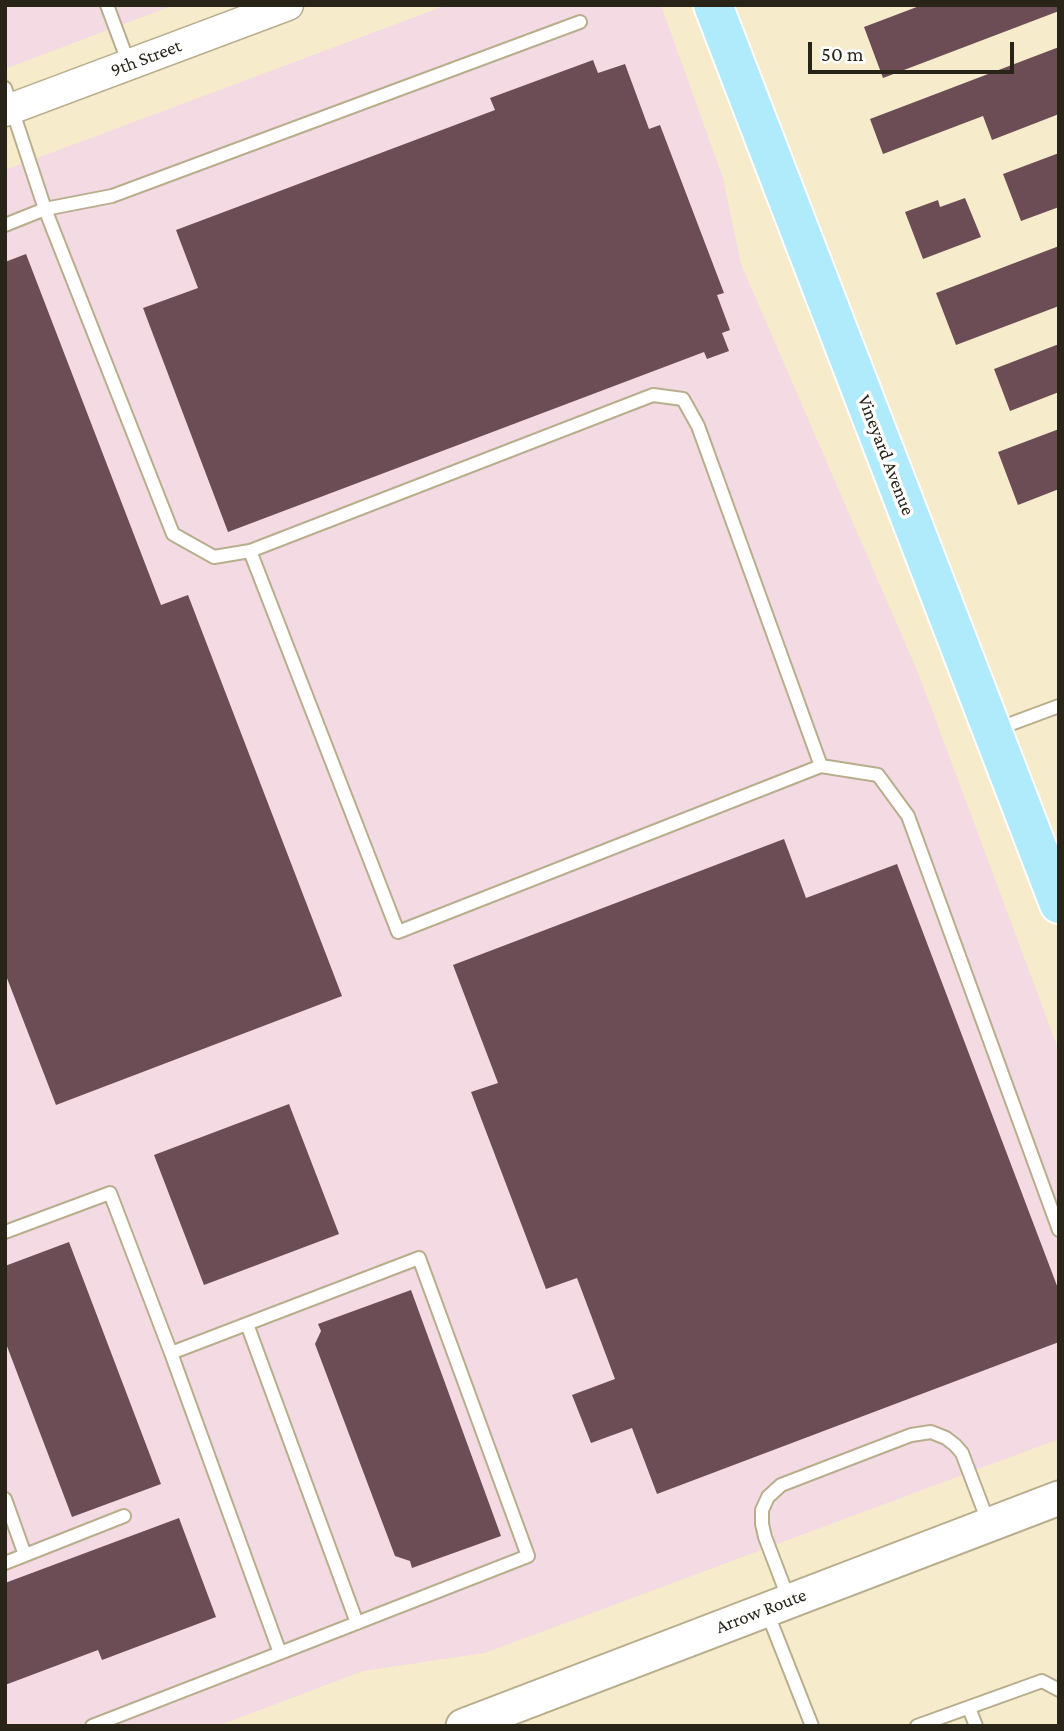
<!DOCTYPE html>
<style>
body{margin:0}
#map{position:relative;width:1064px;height:1731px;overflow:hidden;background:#f6eccb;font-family:"Crimson Pro",serif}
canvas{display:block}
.frame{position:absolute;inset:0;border:7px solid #282417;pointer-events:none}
.scale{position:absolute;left:808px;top:42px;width:206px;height:32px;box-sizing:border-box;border:4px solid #282417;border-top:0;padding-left:9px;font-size:21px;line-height:24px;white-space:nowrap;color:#282417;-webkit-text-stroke:5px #fff;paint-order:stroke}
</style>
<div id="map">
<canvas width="1064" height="1731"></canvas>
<div class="frame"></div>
<div class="scale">50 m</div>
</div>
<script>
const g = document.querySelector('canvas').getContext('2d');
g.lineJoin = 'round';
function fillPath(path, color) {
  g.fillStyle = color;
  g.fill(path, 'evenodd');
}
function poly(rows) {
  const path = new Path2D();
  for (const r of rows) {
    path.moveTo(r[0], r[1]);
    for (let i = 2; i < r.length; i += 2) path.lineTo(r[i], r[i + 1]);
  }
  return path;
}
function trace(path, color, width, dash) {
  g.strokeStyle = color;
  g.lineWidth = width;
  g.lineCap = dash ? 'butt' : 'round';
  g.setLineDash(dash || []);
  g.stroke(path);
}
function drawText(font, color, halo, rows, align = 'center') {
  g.font = font + ' "Crimson Pro",serif';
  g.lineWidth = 7;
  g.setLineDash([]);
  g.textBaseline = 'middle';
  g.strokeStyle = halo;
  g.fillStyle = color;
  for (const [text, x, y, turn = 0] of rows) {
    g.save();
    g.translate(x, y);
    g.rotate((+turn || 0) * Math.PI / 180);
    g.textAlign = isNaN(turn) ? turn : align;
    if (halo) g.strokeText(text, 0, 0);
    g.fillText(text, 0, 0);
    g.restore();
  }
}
const industrial = poly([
 [5,5,174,5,5,69],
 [447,5,661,5,723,178,741,264,919,675,1059,1051,1059,1439,485,1653,363,1671,218,1726,5,1726,5,170]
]);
const building = poly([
 [922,5,1059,5,1059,11,883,78,864,27],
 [1059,47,1059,114,992,140,983,116,883,154,870,119],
 [593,60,598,73,625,64,649,129,660,125,724,293,717,295,730,330,722,333,729,351,707,359,704,352,228,532,143,308,198,288,176,230,495,110,490,98],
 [1059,153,1059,207,1021,221,1003,174],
 [965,198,981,237,923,259,905,212,938,200,940,207],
 [1059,246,1059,306,956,345,936,293],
 [26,254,161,605,188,595,342,996,56,1105,5,973,5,262],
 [1059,344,1059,392,1010,411,994,369],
 [1059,429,1059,489,1018,505,998,452],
 [784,839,806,898,897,864,1059,1291,1059,1342,657,1494,632,1428,591,1443,572,1395,615,1379,577,1278,546,1289,471,1092,498,1083,453,965],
 [289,1104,339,1234,204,1285,154,1155],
 [69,1242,161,1484,72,1517,5,1341,5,1266],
 [411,1290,501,1536,412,1568,410,1561,395,1556,315,1344,321,1331,318,1324],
 [179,1518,216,1617,102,1660,98,1650,5,1685,5,1583]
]);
const service = poly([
 [107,5,129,64],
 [5,88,45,209,173,534,214,557,250,551,653,395,683,399,698,426,821,766,878,775,908,816,1059,1230],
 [5,225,45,209,112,196,580,22],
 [250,551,398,932,821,766],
 [997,729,1059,706],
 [5,1232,110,1193,171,1353],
 [247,1324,357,1623],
 [5,1499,25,1555],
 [5,1563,124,1516],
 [789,1600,765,1537,762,1524,762,1510,768,1497,781,1485,911,1435,931,1432,946,1438,955,1445,962,1453,989,1524],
 [767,1612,812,1726],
 [969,1708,976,1726],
 [92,1726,280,1653,528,1556,419,1258,171,1353,280,1653],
 [917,1726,1042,1681,1059,1690]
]);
const tertiary = poly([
 [5,111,288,5]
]);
const secondary = poly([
 [463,1726,1059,1498]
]);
const primary = poly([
 [713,5,1059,904]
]);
const streetNames = [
 ["9th Street",146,58,-21],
 ["Vineyard Avenue",886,455,69],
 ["Arrow Route",761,1611,-21]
];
fillPath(industrial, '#f4dae2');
fillPath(building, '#6c4d56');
trace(service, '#b8ae8e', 16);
trace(tertiary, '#b8ae8e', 33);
trace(secondary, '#b8ae8e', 37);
trace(primary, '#fff', 42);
trace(service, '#fff', 12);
trace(tertiary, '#fff', 30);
trace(secondary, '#fff', 33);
trace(primary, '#afebfb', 38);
drawText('19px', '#282417', '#fff', streetNames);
</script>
